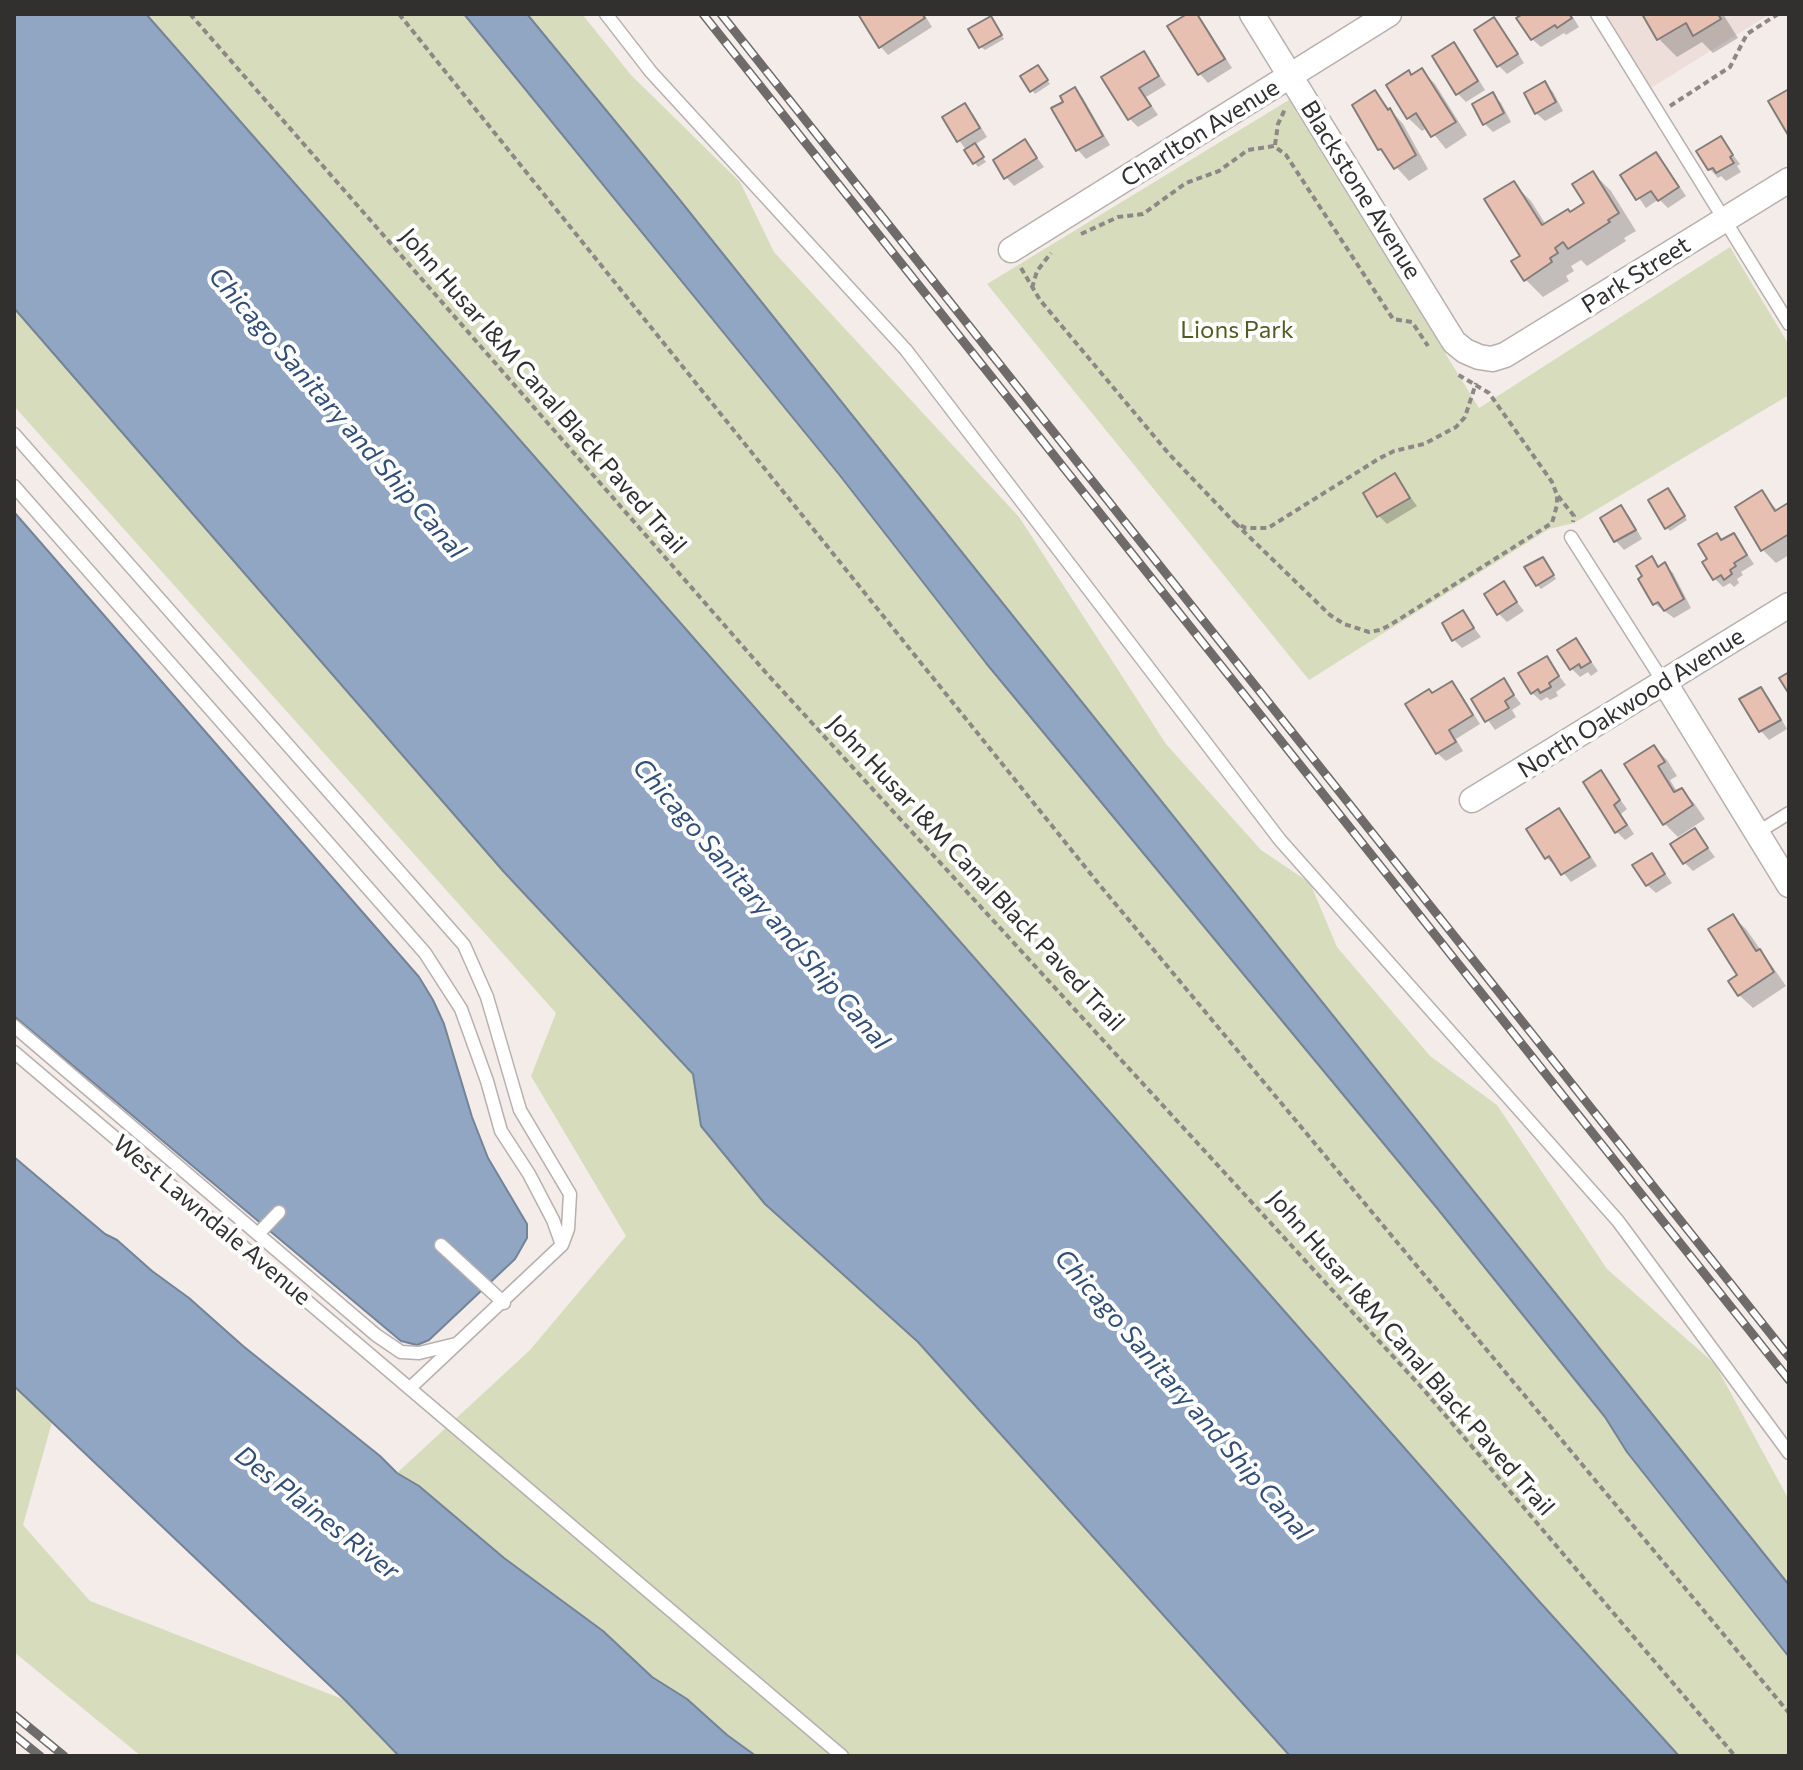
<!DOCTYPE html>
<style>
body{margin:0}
#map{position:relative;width:1803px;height:1770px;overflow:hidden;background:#f3ece9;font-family:Commissioner,sans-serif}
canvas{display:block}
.frame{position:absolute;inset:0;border:16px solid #32302f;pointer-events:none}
</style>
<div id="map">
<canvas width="1803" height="1770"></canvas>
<div class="frame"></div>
</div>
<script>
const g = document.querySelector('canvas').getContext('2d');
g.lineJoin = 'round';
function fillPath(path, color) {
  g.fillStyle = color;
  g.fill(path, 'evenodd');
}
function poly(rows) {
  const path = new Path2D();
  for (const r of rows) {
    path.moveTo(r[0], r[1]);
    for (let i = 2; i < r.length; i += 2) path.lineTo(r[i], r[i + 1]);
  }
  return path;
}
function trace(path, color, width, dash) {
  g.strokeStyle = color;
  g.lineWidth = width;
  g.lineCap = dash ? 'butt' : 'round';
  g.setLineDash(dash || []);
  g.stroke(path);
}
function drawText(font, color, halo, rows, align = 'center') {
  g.font = font + ' Commissioner,sans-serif';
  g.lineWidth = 8;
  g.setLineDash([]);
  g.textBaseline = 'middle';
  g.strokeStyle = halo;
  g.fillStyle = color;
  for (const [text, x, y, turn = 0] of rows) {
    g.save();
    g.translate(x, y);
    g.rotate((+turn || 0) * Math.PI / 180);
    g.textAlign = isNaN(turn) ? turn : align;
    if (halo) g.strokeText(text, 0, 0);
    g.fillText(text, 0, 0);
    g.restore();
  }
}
const built = poly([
 [1602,14,1770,14,1651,88]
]);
const green = poly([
 [146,14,464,14,838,473,986,663,1437,1208,1605,1417,1627,1452,1789,1657,1789,1756,1679,1756,1537,1599],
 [527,14,582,14,631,75,740,182,774,252,1019,517,1166,744,1261,850,1310,883,1337,947,1430,1056,1497,1105,1607,1269,1715,1364,1789,1500,1789,1585,679,199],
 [1289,100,1479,408,1730,247,1789,345,1789,395,1574,523,1549,529,1309,680,987,284],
 [14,308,504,872,693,1075,701,1126,765,1204,918,1342,1290,1756,756,1756,727,1736,687,1699,652,1677,603,1631,504,1558,419,1486,397,1473,530,1350,626,1236,531,1076,556,1013,14,406],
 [14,1386,52,1422,23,1525,90,1601,345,1700,399,1756,141,1756,14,1652]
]);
const water = poly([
 [14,14,146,14,1537,1599,1679,1756,1290,1756,918,1342,765,1204,701,1126,693,1074,504,872,14,308,14,14],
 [464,14,527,14,679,199,1789,1585,1789,1657,1627,1452,1605,1417,1437,1208,986,663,838,473,464,14],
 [14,512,419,977,433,1000,444,1024,472,1117,488,1158,527,1224,527,1238,515,1259,429,1340,417,1345,401,1341,14,1016,14,512],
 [14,1157,105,1234,117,1240,152,1271,189,1298,243,1346,380,1456,397,1473,419,1486,504,1558,603,1631,652,1677,687,1699,727,1735,756,1756,399,1756,345,1700,14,1386,14,1157]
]);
const shadow = poly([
 [860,14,924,14,932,27,888,55,880,46],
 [1190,14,1196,14,1202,20,1232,68,1208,83,1200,74,1170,27],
 [1526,14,1571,14,1579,27,1566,35,1564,33,1541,47,1532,39],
 [1644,14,1723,14,1738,38,1713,53,1702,42,1677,57,1659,39],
 [1494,20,1502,28,1524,63,1507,74,1499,66],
 [994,22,1004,39,985,50,981,47],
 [1454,45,1462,53,1485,90,1466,102,1458,94],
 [1144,53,1166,85,1146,97,1158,115,1138,127,1130,119],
 [1041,71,1050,84,1035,94,1032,90],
 [1422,71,1435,84,1467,135,1446,149,1428,127,1422,131,1408,118,1412,77],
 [1545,84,1553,92,1563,111,1545,121,1536,113],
 [1075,89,1083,98,1110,145,1086,159,1078,150,1054,109,1066,102],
 [1375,93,1403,124,1428,169,1409,181,1380,149],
 [1493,95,1501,103,1511,122,1493,132,1484,123],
 [965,106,973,114,987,137,974,145,986,162,978,167,959,140],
 [1721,139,1740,164,1737,166,1741,172,1726,181,1721,176,1718,178,1710,169],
 [1025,142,1044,167,1014,186,1006,177],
 [1656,154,1664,163,1686,196,1668,208,1659,199,1646,208,1623,175],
 [1593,173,1611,191,1636,231,1624,238,1626,241,1587,266,1581,260,1571,266,1574,271,1566,276,1569,281,1543,297,1525,279,1513,183,1531,201,1546,225,1586,204],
 [1395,476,1417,506,1387,524,1379,516],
 [1668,490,1687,520,1670,531,1666,527],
 [1762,493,1778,511,1789,506,1789,555,1776,563,1763,550],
 [1621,508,1629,516,1642,539,1624,550,1616,541,1603,519],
 [1716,535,1723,542,1734,535,1754,564,1741,572,1743,575,1737,579,1739,583,1734,587,1730,583,1723,587,1715,579,1710,560],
 [1651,559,1660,568,1665,565,1673,573,1691,608,1674,618,1655,604],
 [1546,563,1556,579,1541,589,1537,585],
 [1503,584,1524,611,1507,622,1499,614],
 [1463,613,1481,637,1462,648,1454,640],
 [1576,640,1598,671,1591,676,1588,672,1580,677,1571,668],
 [1546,659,1566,685,1556,692,1558,696,1550,700,1547,697,1541,701,1532,693],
 [1503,681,1521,704,1512,710,1516,717,1495,730,1473,699],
 [1452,684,1460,692,1480,724,1456,739,1463,751,1446,761,1437,753,1432,695],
 [1760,689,1769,698,1787,729,1769,740,1761,731,1742,700],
 [1654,747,1667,760,1677,776,1670,780,1678,793,1681,790,1694,803,1705,819,1678,837,1665,824],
 [1601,773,1627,809,1621,814,1634,834,1625,840,1617,832],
 [1559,811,1567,819,1597,866,1571,882,1557,865,1555,866,1547,858,1529,830],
 [1695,831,1715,857,1693,871,1684,862],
 [1652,855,1672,883,1656,893,1647,885],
 [1732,916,1746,929,1786,986,1753,1008,1739,995,1740,976]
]);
const building = poly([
 [858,14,922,14,925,18,879,48,858,14],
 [1187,14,1197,14,1225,59,1198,75,1167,26,1187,14],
 [1523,14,1569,14,1572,18,1557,28,1555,25,1531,40,1516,18,1523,14],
 [1642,14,1718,14,1721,19,1693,36,1686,23,1657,40,1642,14],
 [991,16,1002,35,979,48,968,29,991,16],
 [1494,17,1518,54,1497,67,1474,30,1494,17],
 [1454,42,1478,81,1456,95,1432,56,1454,42],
 [1144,51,1159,76,1139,88,1151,106,1128,120,1101,77,1144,51],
 [1038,65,1048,80,1030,92,1020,76,1038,65],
 [1422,68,1456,122,1431,137,1416,113,1407,119,1386,85,1409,70,1411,75,1422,68],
 [1545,81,1556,102,1535,114,1524,93,1545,81],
 [1075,87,1103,136,1076,151,1051,108,1063,102,1060,96,1075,87],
 [1789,89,1789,134,1788,135,1768,101,1789,89],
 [1375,90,1388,110,1390,108,1416,155,1394,169,1381,149,1378,150,1352,105,1375,90],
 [1493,92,1504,113,1483,125,1472,104,1493,92],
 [965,103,980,128,957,142,942,117,965,103],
 [1721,136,1733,155,1730,157,1734,163,1716,173,1713,168,1708,170,1696,151,1721,136],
 [1025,139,1037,158,1004,179,993,160,1025,139],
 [975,143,984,157,973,164,964,150,975,143],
 [1656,152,1679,187,1658,201,1651,191,1636,200,1620,175,1656,152],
 [1593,171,1619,213,1608,220,1610,222,1568,249,1563,242,1555,248,1558,253,1550,258,1552,262,1524,281,1511,261,1520,256,1484,199,1514,181,1542,225,1568,209,1570,212,1584,203,1572,184,1593,171],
 [1395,473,1410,498,1377,517,1363,493,1395,473],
 [1668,488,1685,516,1665,529,1648,500,1668,488],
 [1762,490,1775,511,1788,503,1789,534,1761,551,1735,507,1762,490],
 [1621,505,1636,530,1614,542,1600,518,1621,505],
 [1717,533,1721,540,1734,533,1747,555,1734,563,1736,566,1730,570,1732,574,1724,580,1721,575,1713,580,1702,562,1707,559,1698,544,1717,533],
 [1652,556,1658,567,1665,562,1684,599,1664,611,1658,602,1653,605,1638,579,1642,576,1636,566,1652,556],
 [1543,557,1554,575,1536,586,1524,567,1543,557],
 [1504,581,1517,602,1497,615,1484,594,1504,581],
 [1463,610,1474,628,1452,641,1442,623,1463,610],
 [1576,638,1591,662,1581,668,1579,664,1570,670,1557,650,1576,638],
 [1547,656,1559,676,1549,683,1551,687,1540,693,1538,689,1531,694,1518,673,1547,656],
 [1789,672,1789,694,1779,678,1789,672],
 [1504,678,1514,695,1505,701,1509,708,1485,722,1471,699,1504,678],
 [1452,681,1473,715,1449,730,1456,742,1436,754,1405,704,1429,689,1432,693,1452,681],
 [1761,687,1781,720,1759,732,1739,699,1761,687],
 [1654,745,1665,762,1658,766,1674,792,1682,788,1693,805,1663,825,1624,764,1654,745],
 [1601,770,1620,800,1614,805,1627,825,1615,833,1583,782,1601,770],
 [1559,808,1590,857,1561,875,1549,856,1545,859,1526,829,1559,808],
 [1695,828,1708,848,1683,864,1670,844,1695,828],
 [1652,853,1665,874,1646,886,1632,865,1652,853],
 [1733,914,1756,951,1760,949,1774,972,1738,996,1728,981,1737,975,1708,929,1733,914]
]);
const path = poly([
 [190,14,768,675,1423,1389,1735,1756],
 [399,14,1098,883,1789,1713],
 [1670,106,1730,67,1747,34,1778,14],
 [1275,145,1278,124,1286,107],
 [1081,234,1118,217,1143,214,1186,183,1219,171,1248,150,1274,146,1286,155,1393,319,1412,322,1428,346],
 [1021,268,1040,300,1169,454,1235,523,1246,528,1268,528,1380,458,1394,451,1424,444,1456,427,1465,417,1476,383],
 [1032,288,1037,271,1051,253],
 [1558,496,1574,516,1573,522],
 [1235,523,1330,615,1344,624,1369,632,1380,630,1390,625,1552,523,1557,505,1557,495,1552,482,1489,393,1457,374]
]);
const lane = poly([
 [606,14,651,72,906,350,1280,840,1618,1221,1789,1453],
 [1597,14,1789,324],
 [14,434,464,945,487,997,520,1110,570,1194,568,1229,562,1245,410,1388],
 [14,486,425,953,461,1009,487,1081,501,1131,529,1174,553,1220,562,1245],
 [1571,537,1664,683],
 [1755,834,1789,813],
 [14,1026,376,1335,401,1352,419,1353,456,1344],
 [14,1052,842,1756],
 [258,1234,279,1212],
 [441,1245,504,1303]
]);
const street = poly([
 [1252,14,1454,342,1465,351,1479,357,1492,359,1505,355,1789,180],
 [1011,250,1389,14],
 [1665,683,1789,885],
 [1472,800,1789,605]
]);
const rail = poly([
 [703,14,1789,1380],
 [721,14,1789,1357],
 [14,1715,64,1756],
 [14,1735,40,1756]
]);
const streetNames = [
 ["Charlton Avenue",1200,133,-32],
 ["Blackstone Avenue",1361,190,58],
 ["Park Street",1636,275,-32],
 ["John Husar I&M Canal Black Paved Trail",543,391,49],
 ["North Oakwood Avenue",1631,703,-32],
 ["John Husar I&M Canal Black Paved Trail",976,873,47],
 ["West Lawndale Avenue",212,1220,40],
 ["John Husar I&M Canal Black Paved Trail",1411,1353,49]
];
const parkNames = [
 ["Lions Park",1237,330]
];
const waterNames = [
 ["Chicago Sanitary and Ship Canal",337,413,49],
 ["Chicago Sanitary and Ship Canal",761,904,49],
 ["Chicago Sanitary and Ship Canal",1183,1395,49],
 ["Des Plaines River",317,1513,38]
];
fillPath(built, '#eddeda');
fillPath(green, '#d7dcbd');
fillPath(water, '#90a6c3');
trace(water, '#748397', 2);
fillPath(shadow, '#0003');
fillPath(building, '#e7c0b1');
trace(building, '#837d7a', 2);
trace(lane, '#b7b0ae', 15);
trace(street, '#b7b0ae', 27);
trace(path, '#8c8886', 4, [6, 4]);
trace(lane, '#fff', 12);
trace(street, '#fff', 24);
trace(rail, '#6f6b6a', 9);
trace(rail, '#fff', 6, [18]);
drawText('24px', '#32302f', '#fff', streetNames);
drawText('24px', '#545b21', '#fff', parkNames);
drawText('italic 26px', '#304e78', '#fff', waterNames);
</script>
